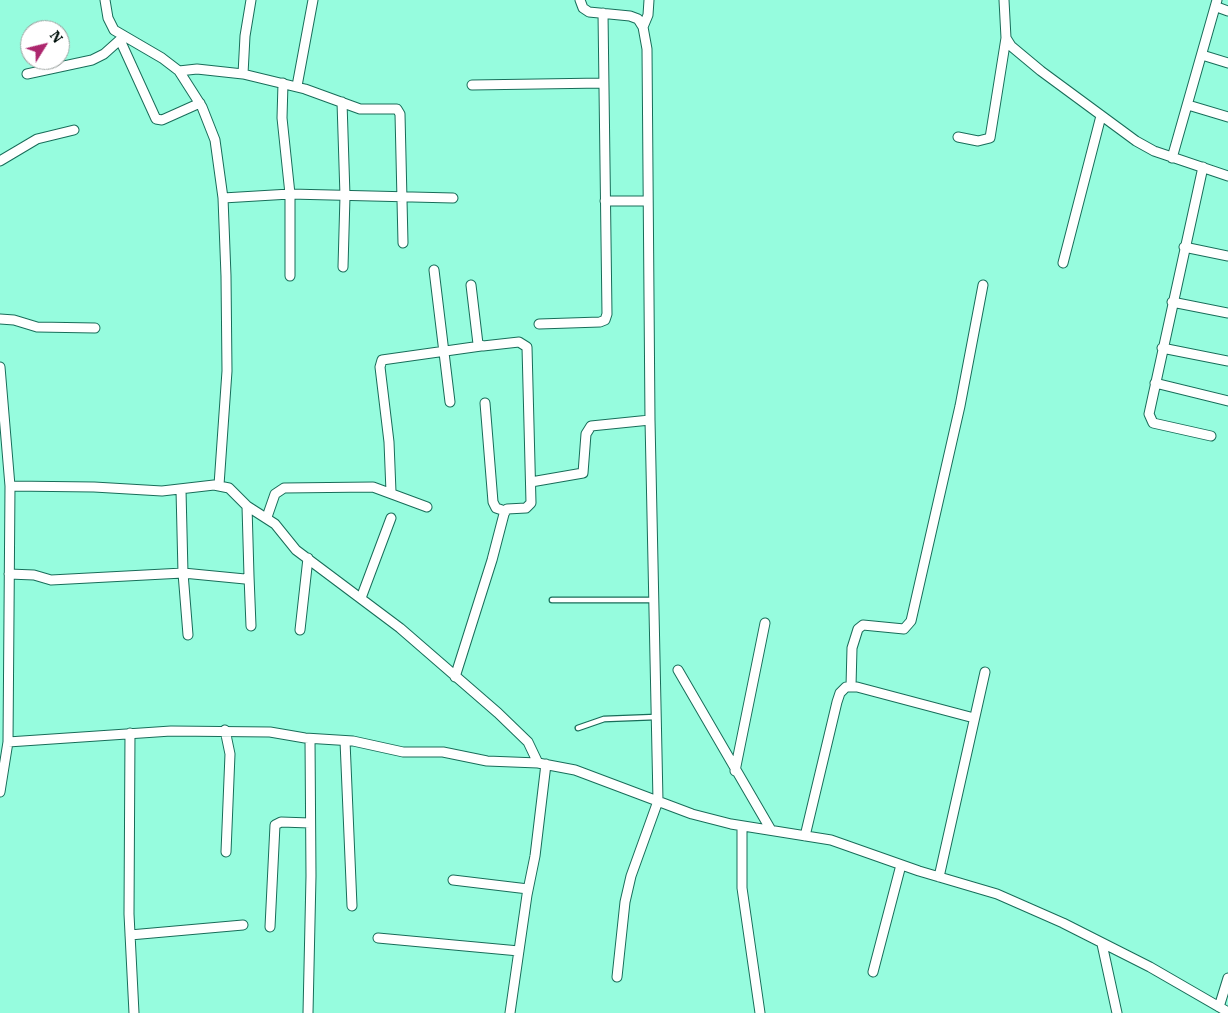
<!DOCTYPE html>
<style>
body{margin:0}
#map{position:relative;width:1228px;height:1013px;overflow:hidden;background:#96fcde;font-family:"IBM Plex Serif",serif}
canvas{display:block}
.north{position:absolute;left:20px;top:20px;width:50px;height:50px;box-sizing:border-box;background:#fff;border:1px solid #99a09d;border-radius:50%;rotate:54deg;font-size:14px;font-weight:700;line-height:20px;text-align:center;color:#00110b}
.north::after{content:'';display:block;margin:auto;width:18px;height:22px;background:#ad276e;clip-path:polygon(50% 0,100% 100%,50% 72%,0 100%)}
</style>
<div id="map">
<canvas width="1228" height="1013"></canvas>
<div class="north">N</div>
</div>
<script>
const g = document.querySelector('canvas').getContext('2d');
g.lineJoin = 'round';
function poly(rows) {
  const path = new Path2D();
  for (const r of rows) {
    path.moveTo(r[0], r[1]);
    for (let i = 2; i < r.length; i += 2) path.lineTo(r[i], r[i + 1]);
  }
  return path;
}
function trace(path, color, width, dash) {
  g.strokeStyle = color;
  g.lineWidth = width;
  g.lineCap = dash ? 'butt' : 'round';
  g.setLineDash(dash || []);
  g.stroke(path);
}
const lane = poly([
 [552,600,654,600],
 [578,728,604,719,656,717]
]);
const street = poly([
 [105,0,108,18,114,30,162,58,179,71,202,107,215,140,223,198,226,276,227,371,219,485],
 [580,0,583,8,589,12,630,16,638,19,643,27,647,49,650,420,658,801,631,876,625,902,617,977],
 [1004,0,1006,38,1011,46,1041,71,1136,141,1154,151,1228,176],
 [1217,7,1228,11],
 [643,27,648,15,649,0],
 [120,40,156,119,162,120,200,103],
 [1202,55,1228,63],
 [179,71,197,69,243,74,305,89,360,109,397,109,400,114,403,243],
 [27,74,92,60,104,54,123,37],
 [243,74,245,36,251,0],
 [283,83,282,118,290,194,290,276],
 [472,85,603,83],
 [297,86,313,0],
 [342,102,345,196,343,267],
 [1188,105,1228,117],
 [958,137,978,141,990,138,1006,38],
 [1172,158,1217,0],
 [0,161,37,139,74,130],
 [1203,167,1149,414,1153,423,1211,436],
 [223,198,290,194,453,198],
 [605,201,648,201],
 [1184,247,1228,256],
 [1063,263,1101,116],
 [434,270,450,402],
 [1172,302,1228,313],
 [0,319,14,320,37,327,95,328],
 [539,324,600,322,605,320,607,314,603,13],
 [1162,348,1228,361],
 [0,367,10,486,8,742,0,792],
 [1155,383,1228,401],
 [485,403,493,502,496,508,505,511],
 [531,482,583,473,586,434,591,426,650,420],
 [10,486,94,487,162,491,214,485,229,488,247,506,275,524,296,550,400,628,498,713,528,742,538,763],
 [181,490,183,573,188,635],
 [391,492,389,442,380,367,382,360,481,346],
 [267,517,275,494,284,488,373,487,427,507],
 [9,574,34,575,51,580,183,573,245,579,249,576,247,506],
 [249,576,251,626],
 [361,598,391,518],
 [300,630,308,558],
 [678,670,771,830],
 [455,677,492,560,504,514,507,509,526,508,531,503,527,347,519,342,483,346,478,344,471,285],
 [851,686,852,648,858,629,863,625,904,629,911,621,960,406,983,285],
 [225,730,230,754,226,852],
 [130,733,129,914,134,1013],
 [345,741,352,906],
 [8,742,171,731,270,732,305,738,353,741,403,752,443,752,487,761,538,763,575,770,692,814,731,824,831,840,919,871,997,894,1063,923,1150,967,1228,1012],
 [735,771,765,623],
 [742,826,742,888,760,1013],
 [805,836,837,702,840,693,846,687,857,687,974,718],
 [939,877,985,672],
 [453,880,528,889],
 [270,927,275,825,281,822,310,823],
 [130,935,243,925],
 [378,938,519,951],
 [1102,944,1117,1013],
 [873,972,901,865],
 [1219,1007,1228,978],
 [308,1013,311,876,310,739],
 [510,1013,527,895,535,856,546,764]
]);
trace(lane, '#186d59', 7);
trace(street, '#186d59', 11);
trace(lane, '#fff', 4.5);
trace(street, '#fff', 9);
</script>
